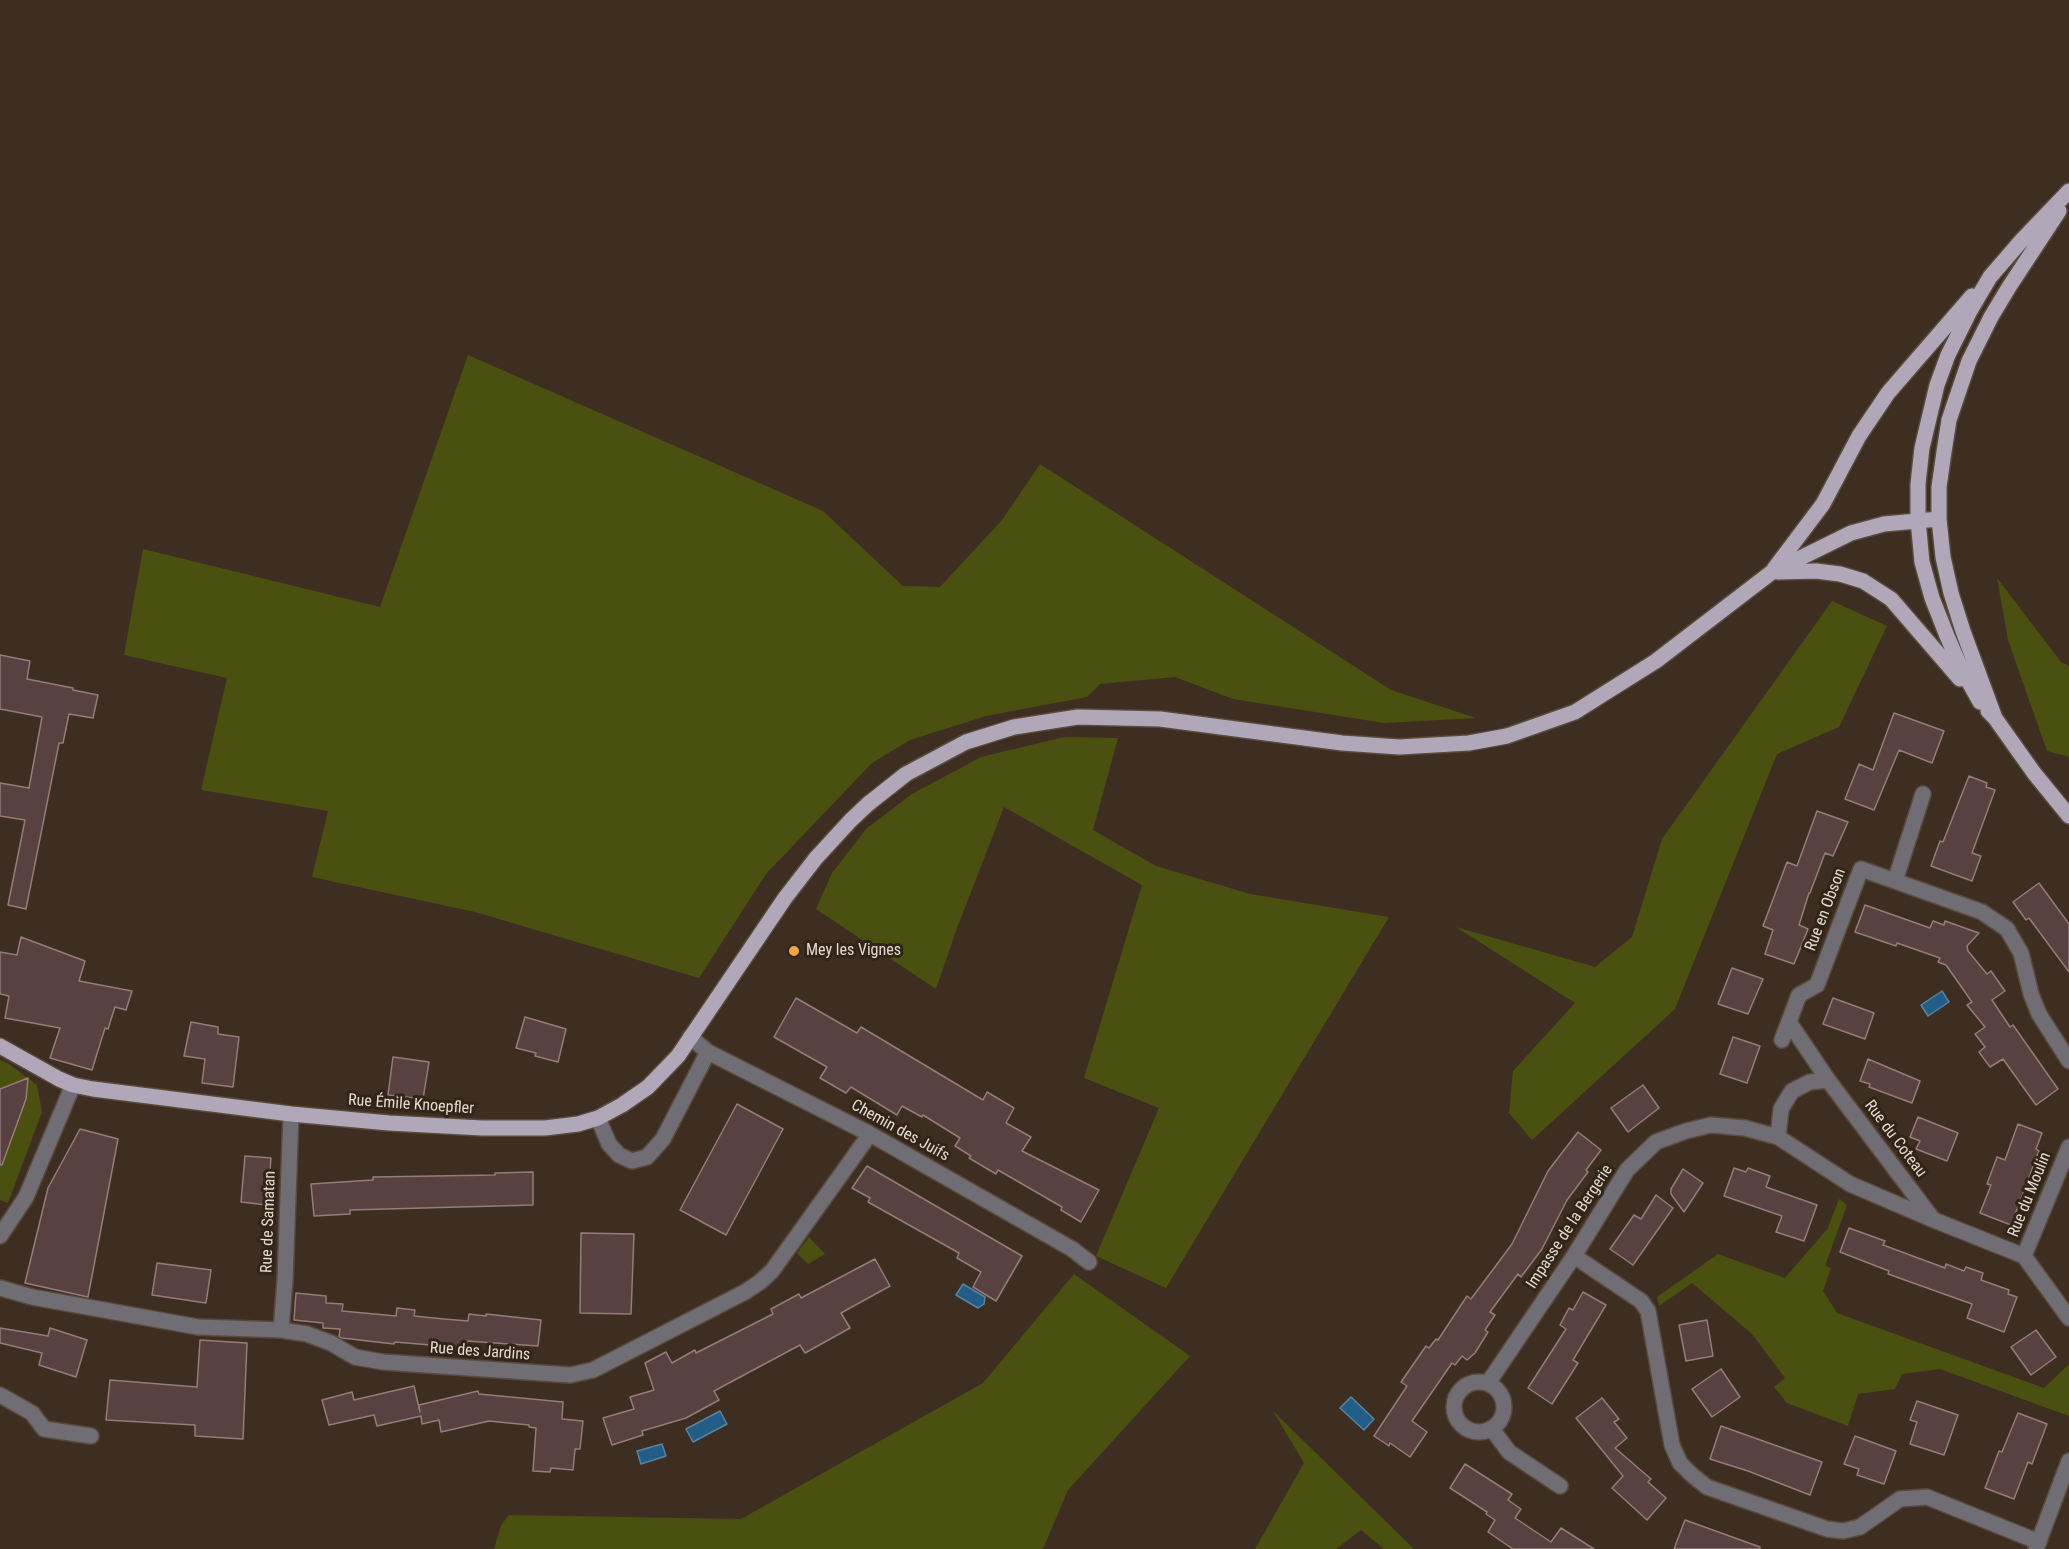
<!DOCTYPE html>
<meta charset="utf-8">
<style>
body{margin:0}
canvas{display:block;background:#3d2e21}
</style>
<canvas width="2069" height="1549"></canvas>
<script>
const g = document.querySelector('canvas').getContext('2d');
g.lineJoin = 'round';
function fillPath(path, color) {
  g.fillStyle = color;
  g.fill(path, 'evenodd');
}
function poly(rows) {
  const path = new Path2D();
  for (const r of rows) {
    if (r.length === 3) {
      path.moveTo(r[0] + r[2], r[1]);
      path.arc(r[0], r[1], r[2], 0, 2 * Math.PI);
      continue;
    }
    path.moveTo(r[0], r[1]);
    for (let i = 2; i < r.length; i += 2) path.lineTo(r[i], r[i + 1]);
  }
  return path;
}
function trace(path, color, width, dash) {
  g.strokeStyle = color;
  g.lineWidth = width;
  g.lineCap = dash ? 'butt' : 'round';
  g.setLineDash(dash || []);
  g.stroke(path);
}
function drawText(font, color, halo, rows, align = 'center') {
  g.font = font + ' "Roboto Condensed",sans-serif';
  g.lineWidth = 6;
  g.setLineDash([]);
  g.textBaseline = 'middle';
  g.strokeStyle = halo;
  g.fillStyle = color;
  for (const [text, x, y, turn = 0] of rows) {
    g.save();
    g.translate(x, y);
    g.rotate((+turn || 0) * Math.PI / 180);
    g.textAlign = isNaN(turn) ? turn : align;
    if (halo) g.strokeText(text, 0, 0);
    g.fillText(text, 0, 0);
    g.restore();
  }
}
const green = poly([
 [468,355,823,511,903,586,940,587,1002,520,1040,464,1391,690,1476,718,1384,723,1233,699,1175,677,1100,684,1087,697,986,716,910,740,872,763,766,874,699,978,475,912,312,877,328,811,201,790,227,678,124,655,143,549,380,607],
 [1997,578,2061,662,2069,666,2069,757,2047,751,2008,640],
 [1832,601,1887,626,1839,727,1777,754,1675,1009,1532,1140,1509,1113,1513,1071,1575,1003,1456,927,1595,967,1632,937,1662,839],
 [1064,737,1118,738,1093,830,1156,866,1250,894,1389,917,1166,1288,1096,1256,1159,1108,1084,1078,1142,885,1004,807,957,928,936,989,816,909,832,873,866,829,912,794,981,757],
 [0,1060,9,1064,37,1085,42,1112,8,1203,0,1200],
 [1839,1199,1847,1205,1825,1266,1831,1268,1823,1291,1837,1313,2044,1388,2069,1364,2069,1416,1940,1369,1902,1374,1895,1389,1858,1394,1848,1426,1787,1403,1774,1387,1785,1378,1752,1334,1692,1283,1659,1306,1657,1297,1718,1254,1785,1278,1828,1228],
 [809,1237,825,1254,808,1264,797,1253],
 [1074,1274,1190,1356,1068,1490,1043,1549,494,1549,501,1525,509,1515,741,1519,983,1383],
 [1273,1411,1414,1549,1384,1549,1361,1530,1336,1549,1255,1549,1304,1463]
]);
const water = poly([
 [1942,991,1949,1002,1928,1016,1921,1005,1942,991],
 [963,1284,985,1297,984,1304,978,1308,956,1295,963,1284],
 [1351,1397,1374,1419,1364,1430,1340,1408,1351,1397],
 [720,1411,727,1424,693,1442,686,1429,720,1411],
 [662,1444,666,1456,641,1464,637,1451,662,1444]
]);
const building = poly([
 [0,655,30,661,27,679,73,688,73,690,98,695,93,718,69,714,63,743,59,743,26,909,8,905,25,820,0,816,0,783,29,788,42,717,0,709,0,655],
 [1894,713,1944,731,1932,763,1899,750,1874,810,1845,799,1859,764,1873,770,1894,713],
 [1969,776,1987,783,1986,787,1995,790,1972,853,1981,856,1972,881,1931,866,1940,841,1943,842,1969,776],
 [1817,811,1848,822,1833,856,1825,853,1810,893,1809,893,1799,925,1808,929,1794,964,1765,954,1773,930,1763,926,1787,862,1797,866,1817,811],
 [2039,883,2069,924,2069,972,2029,918,2026,920,2013,902,2039,883],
 [1865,905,1930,928,1933,921,1944,925,1945,921,1979,933,1967,946,1968,951,1987,974,1991,971,2005,991,1992,1000,2010,1027,2013,1025,2058,1089,2036,1105,2003,1059,1990,1067,1979,1052,1985,1047,1975,1034,1985,1027,1967,1005,1972,1002,1946,965,1938,962,1940,958,1897,943,1896,946,1855,932,1865,905],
 [21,937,85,961,79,981,132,991,126,1010,115,1007,108,1029,105,1028,92,1070,50,1058,60,1028,5,1018,9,996,0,994,0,952,17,955,21,937],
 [1732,968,1763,979,1748,1014,1718,1004,1732,968],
 [796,998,857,1033,861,1027,983,1100,987,1092,1014,1108,1006,1123,1031,1137,1022,1151,1099,1190,1081,1222,1061,1210,1062,1207,998,1170,996,1174,969,1158,971,1156,955,1146,960,1138,923,1115,922,1117,902,1106,897,1115,851,1087,846,1093,820,1078,827,1067,774,1037,796,998],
 [1833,998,1874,1013,1865,1039,1823,1024,1833,998],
 [525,1017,566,1029,558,1062,535,1056,536,1053,516,1048,525,1017],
 [191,1022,218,1027,218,1034,239,1037,233,1087,202,1083,205,1059,184,1056,191,1022],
 [1733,1037,1760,1046,1747,1083,1720,1074,1733,1037],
 [393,1057,429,1062,423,1099,388,1095,393,1057],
 [1868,1059,1920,1081,1912,1103,1869,1087,1870,1084,1860,1081,1868,1059],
 [28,1078,26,1099,2,1165,0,1165,0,1089,28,1078],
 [1643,1085,1659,1108,1628,1132,1611,1108,1643,1085],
 [737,1104,783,1129,726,1235,680,1210,737,1104],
 [1918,1117,1958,1133,1947,1161,1916,1149,1920,1141,1910,1137,1918,1117],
 [2018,1124,2042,1133,2036,1149,2039,1151,2011,1225,1980,1213,1991,1185,1987,1184,1997,1157,2005,1160,2018,1124],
 [80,1129,118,1139,88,1297,25,1283,48,1188,80,1129],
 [1578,1132,1601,1150,1586,1170,1588,1172,1567,1200,1542,1249,1521,1277,1518,1274,1490,1312,1495,1315,1485,1330,1488,1332,1475,1353,1467,1360,1462,1356,1455,1365,1452,1363,1412,1421,1427,1432,1410,1457,1390,1443,1389,1446,1374,1436,1407,1386,1401,1382,1426,1346,1429,1348,1436,1339,1438,1340,1467,1296,1471,1299,1512,1244,1548,1171,1578,1132],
 [245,1156,271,1158,267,1205,241,1202,245,1156],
 [867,1166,1022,1256,996,1301,973,1287,981,1272,957,1258,959,1253,868,1202,870,1198,852,1188,867,1166],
 [1734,1168,1746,1172,1748,1168,1770,1176,1766,1187,1817,1205,1804,1241,1776,1232,1782,1216,1724,1196,1734,1168],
 [1683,1169,1703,1183,1684,1212,1671,1194,1671,1189,1683,1169],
 [533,1172,533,1205,350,1210,350,1214,314,1216,311,1184,373,1180,373,1177,495,1175,495,1173,533,1172],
 [1656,1195,1673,1208,1633,1265,1610,1249,1634,1215,1641,1219,1656,1195],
 [1849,1228,1885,1241,1883,1245,1945,1268,1946,1264,1964,1271,1966,1267,1983,1273,1981,1280,2009,1290,2008,1294,2017,1297,2004,1332,1967,1318,1972,1304,1888,1274,1889,1271,1840,1252,1849,1228],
 [581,1233,634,1234,631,1314,580,1313,581,1233],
 [875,1259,890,1286,841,1313,850,1328,805,1353,800,1345,714,1391,719,1400,686,1418,642,1431,643,1435,612,1445,603,1418,634,1409,630,1397,654,1390,645,1363,666,1352,672,1363,695,1350,696,1353,773,1314,771,1309,799,1294,801,1298,875,1259],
 [157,1263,211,1270,206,1303,152,1295,157,1263],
 [1583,1292,1606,1305,1573,1360,1578,1363,1552,1404,1528,1388,1566,1329,1560,1325,1569,1308,1573,1310,1583,1292],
 [296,1293,326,1296,326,1303,343,1304,342,1311,396,1316,397,1308,415,1310,414,1316,444,1319,468,1321,469,1314,486,1316,486,1314,541,1320,538,1346,467,1341,467,1350,442,1348,442,1346,395,1342,394,1344,342,1338,339,1337,340,1329,323,1328,323,1323,294,1320,296,1293],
 [1707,1320,1713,1356,1686,1361,1679,1325,1707,1320],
 [0,1328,48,1336,50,1328,87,1340,76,1377,39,1365,42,1353,0,1343,0,1328],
 [2036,1330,2056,1357,2031,1375,2011,1347,2036,1330],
 [200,1340,247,1343,243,1439,195,1436,195,1425,106,1420,110,1380,197,1387,200,1340],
 [1721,1369,1740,1397,1712,1417,1692,1389,1721,1369],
 [414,1386,420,1412,419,1405,478,1391,479,1394,563,1402,562,1419,583,1421,580,1449,575,1449,573,1470,551,1468,550,1472,533,1471,536,1428,529,1427,529,1425,489,1421,441,1432,439,1420,422,1424,421,1416,377,1426,374,1415,329,1425,322,1400,352,1392,354,1400,414,1386],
 [1602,1398,1619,1419,1614,1422,1627,1438,1615,1448,1651,1479,1648,1482,1666,1498,1647,1520,1612,1488,1623,1476,1576,1418,1602,1398],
 [1917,1401,1958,1415,1944,1455,1910,1444,1917,1422,1910,1420,1917,1401],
 [2018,1413,2047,1424,2032,1464,2028,1462,2014,1499,1985,1488,1999,1451,2002,1452,2018,1413],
 [1721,1426,1822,1462,1810,1495,1748,1471,1710,1459,1721,1426],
 [1855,1436,1896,1451,1884,1484,1857,1475,1859,1469,1844,1464,1855,1436],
 [1465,1464,1512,1494,1508,1500,1521,1509,1515,1518,1551,1542,1561,1528,1594,1549,1513,1549,1488,1532,1495,1520,1486,1514,1487,1512,1450,1488,1465,1464],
 [1685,1520,1760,1547,1760,1549,1674,1549,1685,1520]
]);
const minor = poly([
 [1895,881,1982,912,2007,929,2021,953,2031,994,2039,1014,2069,1061],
 [1789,1022,1828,1080,1932,1218],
 [690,1037,708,1052,870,1134,1072,1249,1089,1262],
 [1782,1040,1799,995,1817,985,1861,869,1895,881,1923,794],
 [598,1118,609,1144,619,1155,632,1161,647,1157,663,1139,708,1052],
 [1778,1137,1781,1109,1792,1091,1810,1082,1828,1080],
 [0,1236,26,1197,73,1085],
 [1574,1256,1641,1301,1648,1311,1672,1445,1680,1463,1692,1475,1707,1487,1827,1529,1843,1531,1860,1527,1900,1499,1927,1497,2039,1542],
 [2024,1256,2069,1147],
 [0,1288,32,1297,198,1327,281,1330,307,1334,331,1343,355,1357,383,1362,570,1375,593,1370,745,1292,760,1282,772,1271,870,1134],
 [281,1330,285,1280,291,1114],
 [1479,1407,25],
 [1488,1383,1574,1256,1627,1170,1656,1142,1686,1131,1711,1125,1745,1128,1778,1137,1850,1184,1934,1220,2024,1256,2069,1318],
 [0,1395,32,1413,44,1429,91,1436],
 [1492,1429,1509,1452,1560,1486],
 [2036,1549,2069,1461]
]);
const major = poly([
 [1774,569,1823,504,1859,436,1888,393,1972,296],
 [1778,572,1816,571,1840,574,1863,581,1891,599,1960,679],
 [1980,702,1960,666,1947,636,1932,598,1922,562,1918,520,1918,484,1922,448,1937,385,1948,355,1970,311,1990,277,2022,240,2069,191],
 [1988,711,1995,718,2034,773,2069,816],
 [1995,718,1963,631,1951,593,1943,557,1939,519,1939,487,1944,452,1949,420,1969,361,1991,317,2009,287,2059,211],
 [0,1046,59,1079,73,1085,93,1089,291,1114,389,1123,482,1128,545,1128,578,1124,598,1118,622,1105,648,1087,678,1056,785,898,816,858,851,820,868,804,906,774,966,742,1014,727,1078,717,1160,719,1342,743,1399,747,1469,743,1507,736,1575,712,1656,661,1772,572,1851,533,1884,524,1939,519]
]);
const markers = [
 [794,951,6,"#f3a443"]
];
const streetNames = [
 ["Rue en Obson",1826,910,-69],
 ["Rue Émile Knoepfler",411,1105,4],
 ["Chemin des Juifs",900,1131,29],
 ["Rue du Coteau",1895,1139,53],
 ["Rue du Moulin",2030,1195,-68],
 ["Rue de Samatan",269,1222,-88],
 ["Impasse de la Bergerie",1570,1227,-57],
 ["Rue des Jardins",480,1352,4]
];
const poiNames = [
 ["Mey les Vignes",806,951]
];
fillPath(green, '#495010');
fillPath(water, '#225d87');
trace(water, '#5c829e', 1.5);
fillPath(building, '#584140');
trace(building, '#957c7a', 1.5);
trace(minor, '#584a3d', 18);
trace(major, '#584a3d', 18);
trace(minor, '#716d75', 15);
trace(major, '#b0a7b9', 15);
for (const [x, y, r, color] of markers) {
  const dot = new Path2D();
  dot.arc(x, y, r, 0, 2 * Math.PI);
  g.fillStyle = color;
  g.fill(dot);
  trace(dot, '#322417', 2);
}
drawText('16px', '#e4dad2', '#322417', streetNames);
drawText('16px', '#e4dad2', '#322417', poiNames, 'left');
</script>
